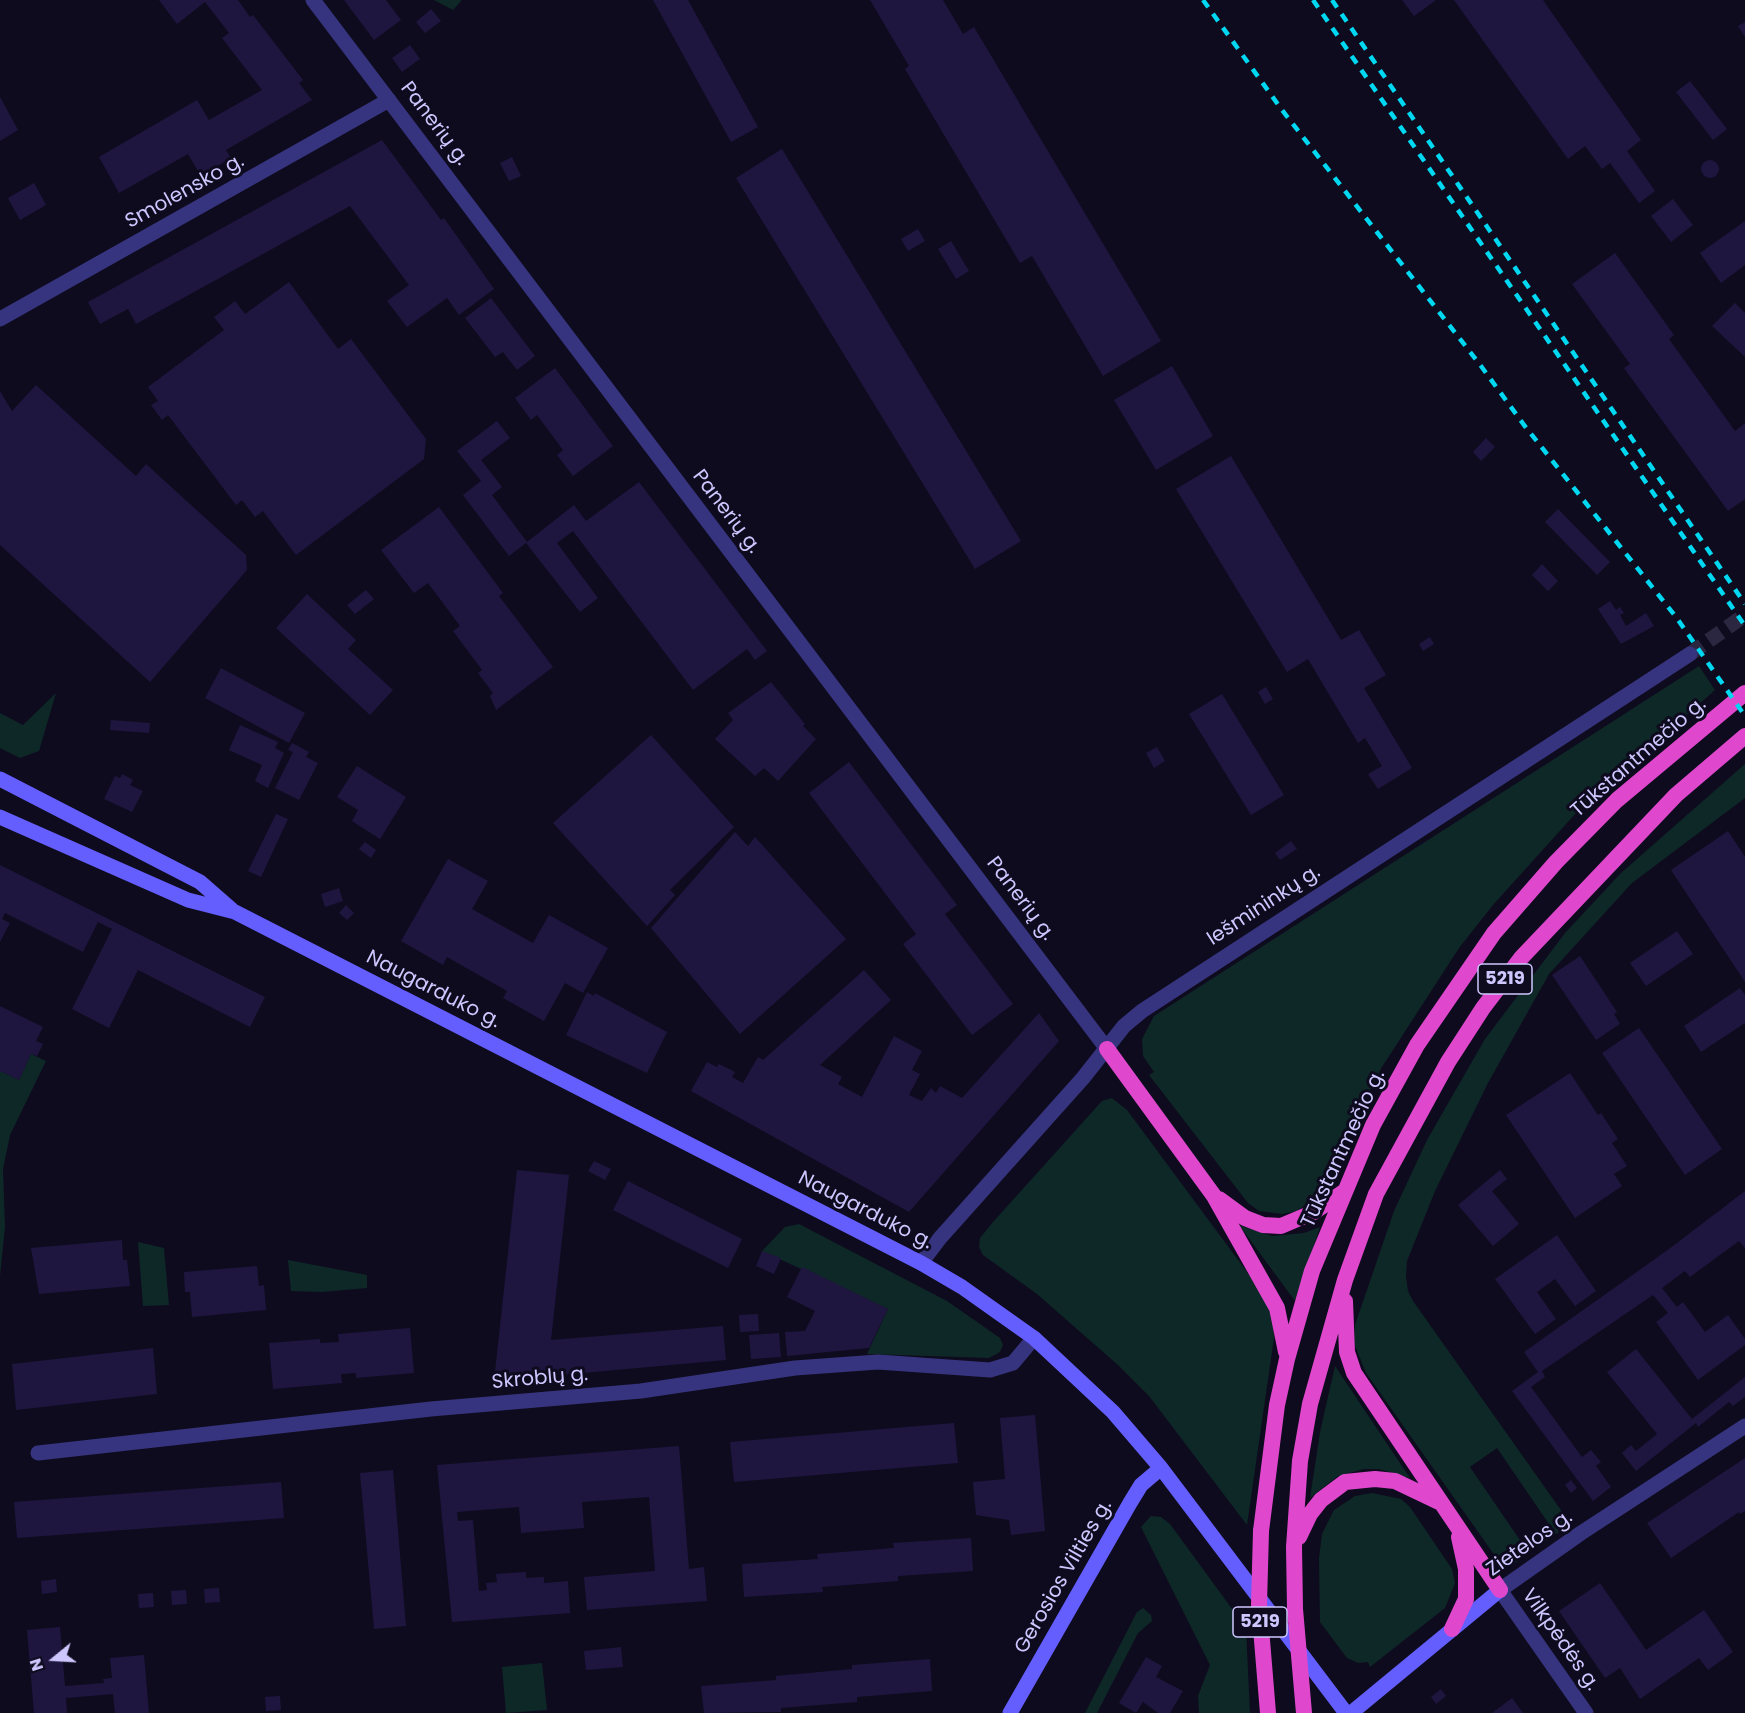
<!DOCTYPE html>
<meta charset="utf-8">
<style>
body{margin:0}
#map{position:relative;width:1745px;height:1713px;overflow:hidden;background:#0e0b1e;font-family:Poppins,sans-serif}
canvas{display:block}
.north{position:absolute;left:24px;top:1629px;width:60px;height:60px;-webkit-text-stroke:4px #0e0b1e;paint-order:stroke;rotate:252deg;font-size:16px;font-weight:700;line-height:24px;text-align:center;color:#cec7ff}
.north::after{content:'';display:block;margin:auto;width:21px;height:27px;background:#cec7ff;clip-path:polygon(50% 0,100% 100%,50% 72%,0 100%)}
</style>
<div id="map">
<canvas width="1745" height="1713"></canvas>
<div class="north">N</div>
</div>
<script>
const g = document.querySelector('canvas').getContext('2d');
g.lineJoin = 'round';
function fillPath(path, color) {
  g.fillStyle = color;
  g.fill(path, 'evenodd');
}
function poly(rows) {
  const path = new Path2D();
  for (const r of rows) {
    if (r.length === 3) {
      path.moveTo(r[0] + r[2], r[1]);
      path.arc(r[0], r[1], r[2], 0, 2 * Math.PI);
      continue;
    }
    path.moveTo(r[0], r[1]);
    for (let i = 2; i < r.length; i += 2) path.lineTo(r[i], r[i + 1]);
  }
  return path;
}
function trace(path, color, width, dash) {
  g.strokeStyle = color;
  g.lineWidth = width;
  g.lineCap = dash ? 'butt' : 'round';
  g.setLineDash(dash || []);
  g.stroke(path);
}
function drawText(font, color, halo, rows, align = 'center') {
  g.font = font + ' Poppins,sans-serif';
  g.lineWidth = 6;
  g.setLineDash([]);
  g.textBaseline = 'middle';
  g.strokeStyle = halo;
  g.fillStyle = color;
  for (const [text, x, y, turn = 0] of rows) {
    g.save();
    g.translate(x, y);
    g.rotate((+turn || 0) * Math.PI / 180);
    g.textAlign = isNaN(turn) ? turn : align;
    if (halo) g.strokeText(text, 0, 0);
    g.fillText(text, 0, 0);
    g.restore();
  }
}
const green = poly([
 [434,0,461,0,461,1,453,10],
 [1699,666,1715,690,1576,813,1493,905,1459,948,1382,1067,1351,1127,1327,1185,1317,1199,1296,1211,1282,1214,1259,1211,1248,1203,1149,1075,1154,1072,1143,1056,1142,1039,1154,1016],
 [56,693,39,751,20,758,0,748,0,713,23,725],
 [1745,764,1745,798,1632,883,1549,974,1488,1083,1435,1191,1407,1261,1406,1277,1408,1291,1413,1301,1563,1513,1563,1529,1511,1566,1500,1563,1366,1373,1354,1343,1355,1325,1394,1211,1427,1140,1485,1039,1565,933,1621,873],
 [1497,1448,1553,1530,1526,1549,1470,1467],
 [31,1054,46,1061,10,1135,3,1169,5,1227,0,1276,0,1071,19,1080],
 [1112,1098,1127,1110,1267,1299,1273,1322,1274,1338,1247,1525,1149,1396,1118,1365,1037,1294,983,1255,979,1247,980,1238,993,1222,1102,1101],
 [799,1224,947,1301,1000,1338,1003,1345,1000,1352,989,1358,867,1354,888,1309,762,1251,785,1227],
 [1239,1225,1272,1236,1304,1233,1320,1227,1295,1301],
 [138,1242,164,1248,169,1305,143,1306],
 [288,1260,367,1275,367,1288,322,1292,291,1291],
 [1335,1366,1410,1478,1379,1469,1364,1469,1338,1476,1310,1498,1320,1432],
 [1372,1493,1401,1499,1410,1507,1452,1569,1455,1583,1445,1608,1370,1667,1368,1662,1358,1663,1347,1658,1320,1622,1319,1558,1322,1534,1334,1510,1355,1496],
 [1151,1516,1161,1517,1170,1524,1246,1628,1250,1713,1199,1713,1198,1696,1210,1665,1141,1527],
 [1143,1608,1151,1615,1152,1621,1138,1633,1097,1713,1085,1713,1137,1612],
 [542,1663,547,1710,506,1713,502,1667]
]);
const building = poly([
 [159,0,238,0,250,17,253,15,303,80,299,83,312,100,226,150,231,158,201,176,188,154,119,193,99,157,197,100,209,120,262,90,222,38,229,33,205,2,177,24],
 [344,0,386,0,401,20,374,40],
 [653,0,688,0,758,127,731,142],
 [870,0,943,0,963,34,974,27,1161,341,1103,376,1032,256,1020,263,905,69,909,66],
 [1402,0,1436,0,1414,16],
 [1454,0,1543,0,1641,140,1627,151,1655,191,1639,203,1610,163,1602,169,1585,146,1568,159],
 [431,9,441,21,425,33,416,22],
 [1745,22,1745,37,1738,26],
 [410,45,420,59,402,72,392,58],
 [1690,81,1727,129,1713,140,1676,92],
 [0,97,18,130,0,141],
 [382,140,441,220,444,218,494,289,459,315,447,298,407,327,387,301,409,285,350,206,136,324,128,309,100,324,88,302],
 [782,149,1021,541,975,569,736,178],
 [512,157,521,176,509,181,500,163],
 [1710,169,9],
 [34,183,46,205,20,220,8,198],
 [1673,199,1693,225,1671,242,1651,216],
 [1745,221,1745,265,1721,283,1700,253],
 [918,229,925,241,908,251,901,239],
 [951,241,969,271,956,279,938,249],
 [1615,253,1674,335,1669,339,1735,431,1745,423,1745,499,1728,511,1624,368,1630,364,1572,284],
 [289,282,338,349,351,339,426,439,424,459,296,555,263,511,255,517,242,500,236,505,168,415,162,420,151,405,158,401,148,387,224,330,214,317,235,301,245,314],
 [491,298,535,356,517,370,503,352,495,357,465,318],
 [1735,303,1745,313,1745,357,1712,326],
 [1172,366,1213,436,1156,470,1114,400],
 [555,368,613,446,573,476,557,455,563,450,537,415,531,420,515,398],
 [36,385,136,476,146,464,246,555,247,570,150,682,0,545,0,391,12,411],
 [497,421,510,438,481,460,502,487,492,495,527,542,574,505,586,521,639,482,767,651,755,660,747,649,693,690,573,531,557,543,598,598,580,612,526,543,509,556,463,495,481,481,457,451],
 [1486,438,1495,447,1481,461,1473,452],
 [1231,456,1341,640,1359,630,1386,675,1364,688,1412,768,1378,789,1368,774,1382,766,1365,738,1358,743,1308,659,1287,672,1176,489],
 [439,507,503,593,499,596,553,667,496,710,490,696,493,693,478,673,482,670,453,631,460,626,428,583,414,593,381,550],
 [1558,509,1610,562,1597,575,1545,522],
 [1542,564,1558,581,1548,591,1532,575],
 [366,590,374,599,355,614,347,605],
 [307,594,356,640,348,649,393,690,370,715,276,628],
 [1610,601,1616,610,1620,607,1624,613,1620,615,1626,626,1646,613,1654,626,1621,644,1598,609],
 [1430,637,1434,644,1423,651,1419,644],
 [221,668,305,713,289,743,205,698],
 [771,682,805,724,803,726,816,739,778,781,764,768,755,776,715,739,733,720,728,713],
 [1266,687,1273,699,1265,704,1258,692],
 [1222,694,1284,795,1251,815,1189,714],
 [111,720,150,723,149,733,110,730],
 [240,725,278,742,275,748,284,753,268,788,255,781,262,765,229,750],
 [651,735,734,827,670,890,675,895,647,926,553,823],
 [292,743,309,752,306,757,318,763,299,800,275,788,293,752,288,750],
 [1157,747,1165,761,1154,768,1146,753],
 [849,762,957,905,945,914,1013,1004,972,1035,903,944,916,934,809,793],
 [357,766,406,797,380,839,352,821,358,810,337,797],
 [122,774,133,780,130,785,143,791,132,812,104,799,115,776,120,778],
 [276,814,288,819,261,877,248,871],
 [1728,831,1745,857,1745,982,1671,870],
 [735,832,748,846,755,837,846,939,740,1034,651,928],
 [1291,841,1297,849,1280,860,1275,853],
 [365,842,376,850,371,858,359,849],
 [448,859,488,881,472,909,533,943,549,915,608,948,583,993,565,983,544,1021,503,998,507,991,447,957,443,965,401,941],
 [0,865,265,997,250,1027,138,970,109,1028,72,1009,112,929,98,922,83,952,5,913,2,919,10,923,0,942],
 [339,888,343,901,325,907,321,894],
 [346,905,354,913,347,920,339,913],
 [1677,931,1693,954,1646,986,1630,963],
 [1580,956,1617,1012,1614,1014,1620,1024,1596,1040,1552,975],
 [864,970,891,1000,820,1065,842,1077,838,1084,862,1097,894,1036,922,1051,912,1070,920,1074,909,1095,922,1101,931,1088,936,1093,940,1086,962,1098,1039,1013,1059,1041,909,1212,691,1091,707,1062,717,1067,719,1064,735,1072,732,1077,743,1083,758,1057,763,1060],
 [1740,988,1745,995,1745,1023,1701,1052,1684,1026],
 [587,992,594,996,595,993,667,1032,647,1073,566,1035],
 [0,1006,43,1027,36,1041,43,1044,37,1056,31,1054,19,1080,0,1071],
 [1639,1028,1722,1149,1685,1175,1602,1053],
 [1570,1073,1598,1115,1601,1113,1618,1139,1612,1143,1627,1166,1614,1174,1622,1186,1575,1218,1506,1115],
 [594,1161,611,1169,605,1180,588,1171],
 [517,1170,569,1175,551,1340,723,1326,726,1360,494,1381],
 [1500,1170,1507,1179,1492,1191,1519,1224,1493,1246,1458,1205],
 [628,1181,742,1239,728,1268,613,1210],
 [1745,1191,1745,1248,1739,1241,1690,1277,1685,1271,1662,1288,1677,1307,1683,1302,1705,1332,1728,1315,1745,1339,1745,1345,1698,1380,1656,1322,1668,1313,1653,1295,1542,1371,1545,1377,1531,1387,1582,1457,1591,1450,1601,1462,1596,1466,1611,1487,1593,1501,1512,1391,1538,1372,1524,1352,1669,1249],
 [1557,1235,1596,1291,1575,1306,1555,1279,1537,1292,1556,1319,1535,1334,1495,1279],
 [122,1240,123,1260,127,1260,130,1286,39,1294,31,1248],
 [762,1251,781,1258,774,1274,756,1266],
 [257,1266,259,1286,264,1285,266,1310,192,1317,190,1292,185,1292,184,1272],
 [802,1267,888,1309,869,1348,787,1356,785,1332,805,1331,815,1311,787,1297],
 [758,1314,759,1331,740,1332,739,1315],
 [410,1328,414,1373,356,1378,356,1373,341,1374,342,1383,273,1389,269,1343,320,1339,320,1343,339,1342,338,1334],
 [779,1333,781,1357,751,1359,749,1335],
 [153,1348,157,1394,16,1410,12,1364],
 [1636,1349,1692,1419,1745,1377,1745,1397,1733,1406,1729,1402,1698,1427,1696,1423,1636,1471,1622,1453,1631,1445,1636,1451,1657,1434,1607,1372],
 [1035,1415,1045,1531,1011,1535,1009,1520,976,1515,973,1482,1005,1479,1000,1418],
 [954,1423,958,1463,734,1482,730,1442],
 [679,1446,689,1569,704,1567,707,1601,587,1610,584,1577,655,1571,649,1497,582,1502,584,1528,521,1533,519,1507,457,1512,458,1521,473,1520,479,1591,487,1590,486,1583,497,1582,496,1574,526,1572,526,1578,544,1577,544,1583,568,1581,570,1613,452,1622,437,1465],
 [1745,1458,1745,1511,1740,1514,1739,1512,1671,1558,1647,1523],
 [393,1470,406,1626,374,1629,360,1473],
 [1571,1480,1577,1488,1571,1493,1565,1485],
 [281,1482,284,1518,17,1538,14,1502],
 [971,1538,973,1571,898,1576,898,1581,822,1587,823,1592,744,1597,742,1564,818,1559,817,1554,894,1548,893,1543],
 [56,1579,57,1592,42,1594,41,1581],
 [1600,1583,1646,1650,1704,1610,1733,1652,1708,1670,1699,1658,1640,1699,1620,1668,1605,1678,1559,1611],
 [219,1588,220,1602,205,1603,204,1589],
 [186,1590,187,1604,172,1605,171,1591],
 [153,1593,154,1607,139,1608,138,1594],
 [60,1627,65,1686,104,1683,103,1679,112,1678,110,1658,144,1655,149,1713,115,1713,113,1694,66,1698,67,1713,34,1713,27,1630],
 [621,1647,623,1667,586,1670,584,1651],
 [1146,1657,1162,1666,1156,1677,1183,1691,1170,1713,1158,1713,1143,1702,1136,1713,1119,1703],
 [930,1659,932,1691,857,1697,857,1702,781,1708,781,1712,704,1713,701,1686,776,1680,776,1676,852,1669,852,1665],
 [1441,1689,1446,1696,1436,1704,1431,1697],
 [280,1696,281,1710,266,1711,265,1697],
 [1512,1698,1523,1713,1492,1713]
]);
const minorTunnel = poly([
 [1690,654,1745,615]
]);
const minor = poly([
 [313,0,1107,1049],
 [0,319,389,100],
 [921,1263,940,1238,1083,1078,1124,1026,1142,1011,1690,654],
 [38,1453,431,1409,641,1391,795,1368,878,1362,990,1370,1013,1363,1034,1338],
 [1586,1713,1500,1590,1581,1533,1745,1426]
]);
const secondary = poly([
 [0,779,200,882,232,910],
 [0,817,188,900,235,912,921,1263,962,1287,1034,1338,1113,1412,1161,1468,1346,1713],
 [1010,1713,1130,1503,1141,1485,1161,1468],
 [1351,1713,1500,1590]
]);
const trunk = poly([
 [1107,1049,1214,1196,1277,1308,1286,1352],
 [1219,1199,1245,1218,1263,1225,1281,1226,1314,1212,1345,1191],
 [1345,1301,1347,1352,1354,1373,1500,1590],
 [1261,1531,1277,1405,1287,1359,1312,1271,1373,1125,1417,1045,1494,933,1556,862,1617,800,1745,693],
 [1299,1537,1310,1514,1321,1500,1345,1482,1375,1479,1395,1481,1439,1502],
 [1294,1547,1300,1461,1310,1404,1345,1280,1376,1194,1448,1062,1483,1008,1521,958,1676,795,1745,736],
 [1452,1629,1466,1599,1466,1569,1459,1537]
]);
const rail = poly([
 [1203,0,1282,110,1481,366,1524,425,1676,617,1745,716],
 [1313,0,1745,626],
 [1332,0,1745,604]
]);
const trunkBridge = poly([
 [1261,1531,1259,1604,1268,1713],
 [1294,1547,1295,1609,1304,1713]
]);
const shields = [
 [1505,979,54],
 [1260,1622,54]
];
const shieldNames = [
 ["5219",1505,979],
 ["5219",1260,1622]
];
const streetNames = [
 ["Panerių g.",434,124,53],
 ["Smolensko g.",185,192,-29],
 ["Panerių g.",726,512,53],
 ["Tūkstantmečio g.",1639,758,-41],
 ["Panerių g.",1020,899,53],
 ["Iešmininkų g.",1264,906,-33],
 ["Naugarduko g.",433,990,27],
 ["Tūkstantmečio g.",1344,1149,-65],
 ["Naugarduko g.",865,1211,27],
 ["Skroblų g.",540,1379,-5],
 ["Zietelos g.",1530,1544,-35],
 ["Gerosios Vilties g.",1064,1577,-60],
 ["Vilkpėdės g.",1560,1640,55]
];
fillPath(green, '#0e2827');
fillPath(building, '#1f163f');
trace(minorTunnel, '#2b2740', 15, [15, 8]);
trace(minor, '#37347f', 15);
trace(secondary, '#645eff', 15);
trace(trunk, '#df48cd', 16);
trace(rail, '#00d8f2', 4.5, [9, 8]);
trace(trunkBridge, '#df48cd', 16);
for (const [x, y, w] of shields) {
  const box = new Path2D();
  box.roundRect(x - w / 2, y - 15, w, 30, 4.5);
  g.fillStyle = '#0e0b1e';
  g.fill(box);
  trace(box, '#cec7ff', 1.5);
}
drawText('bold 18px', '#cec7ff', null, shieldNames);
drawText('20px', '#cec7ff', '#0e0b1e', streetNames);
</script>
